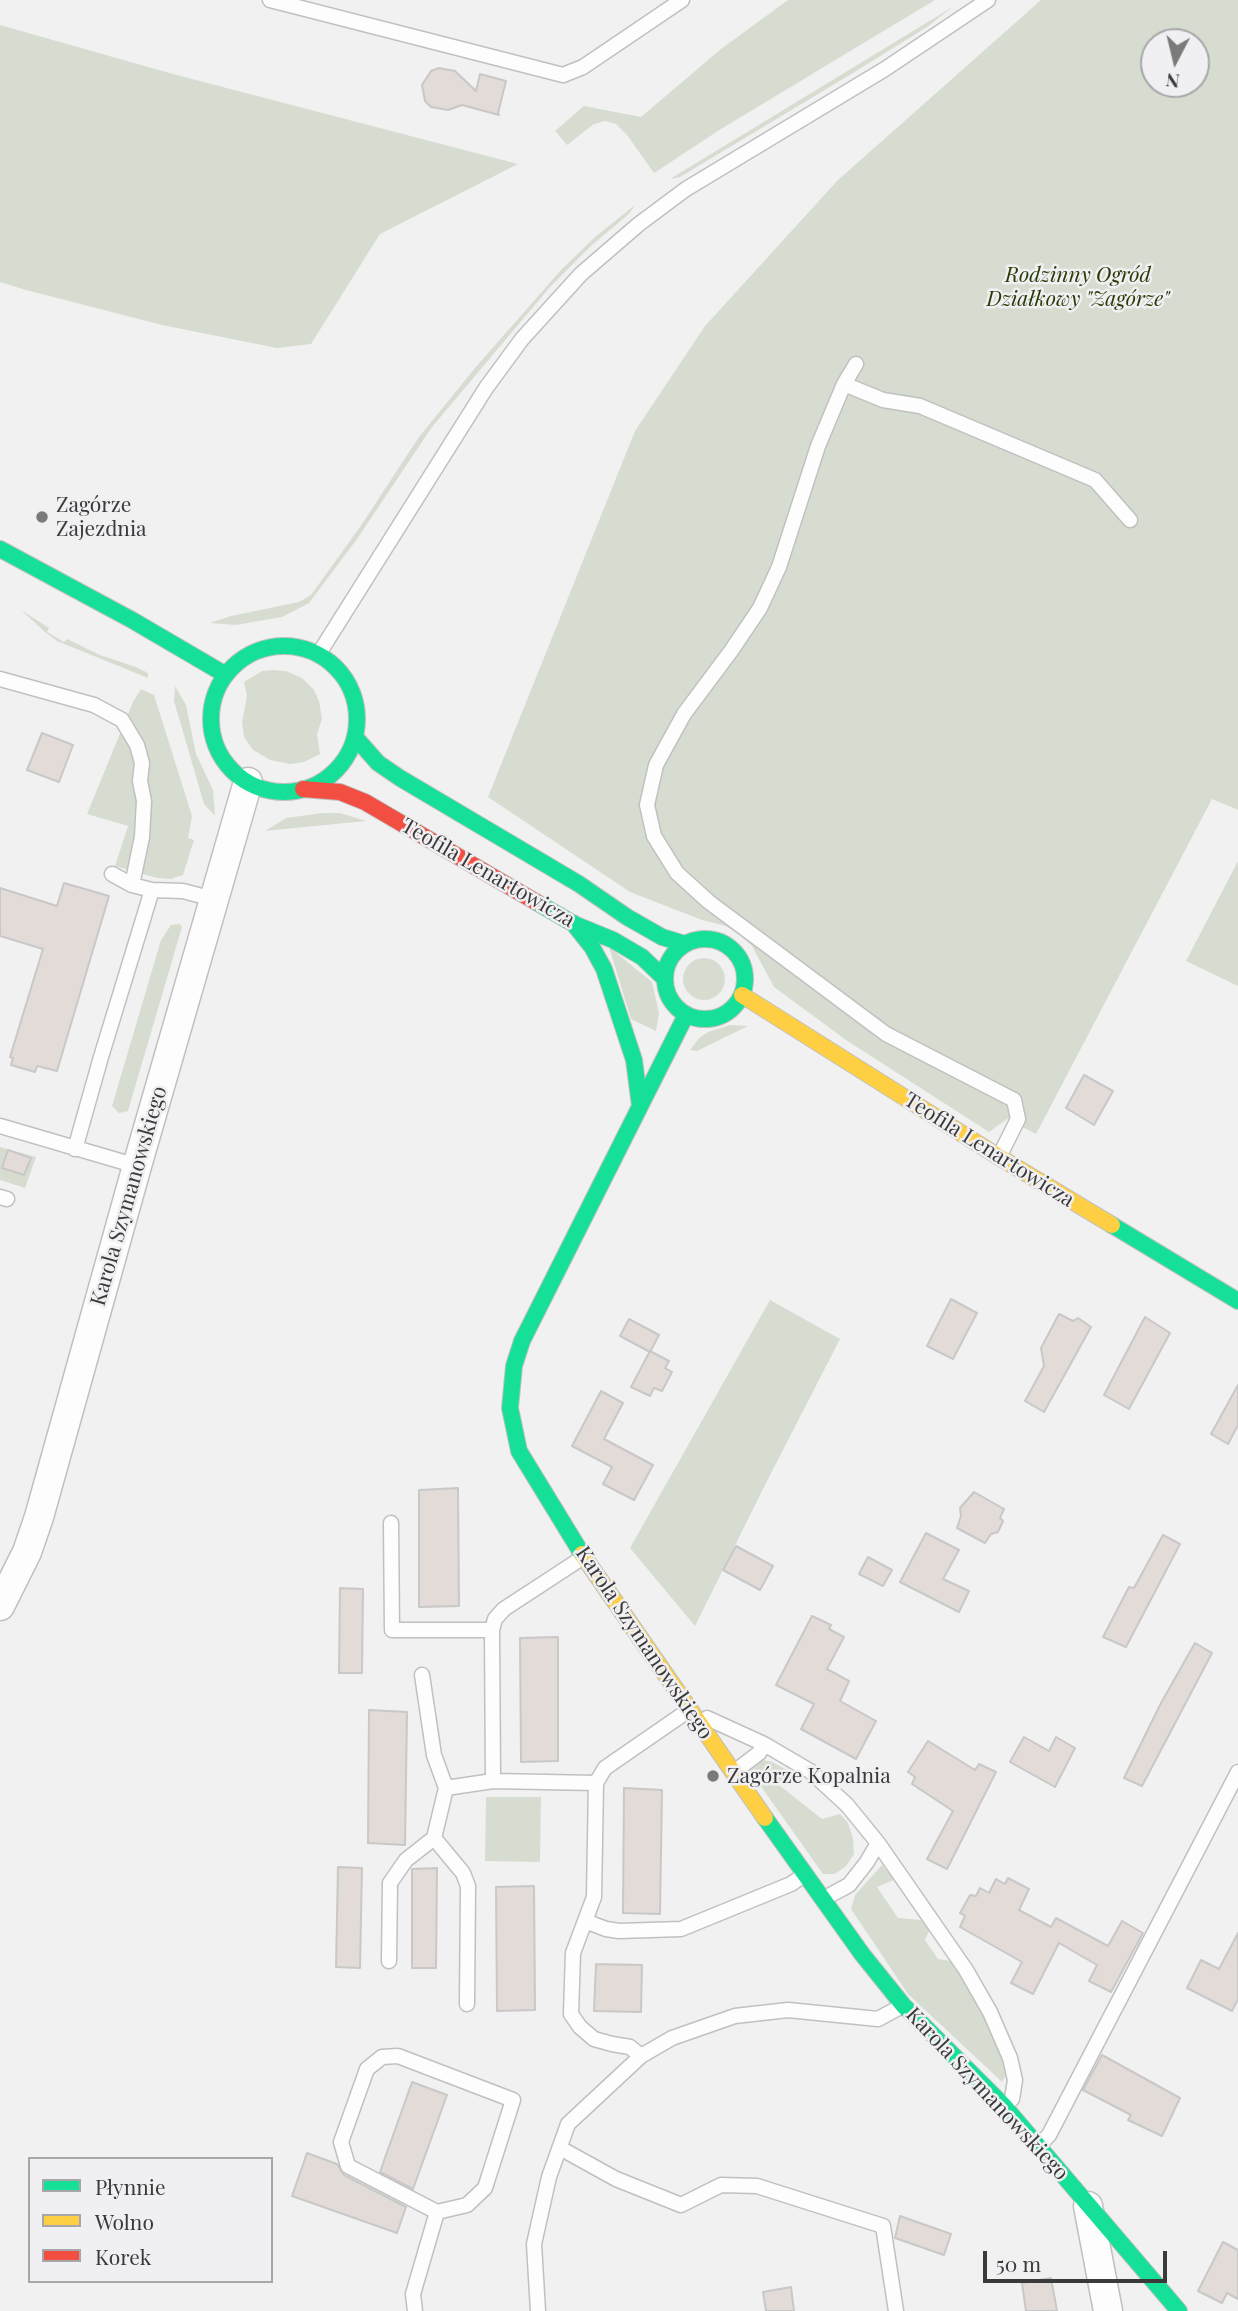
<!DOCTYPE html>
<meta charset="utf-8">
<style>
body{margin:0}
#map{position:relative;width:1238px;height:2311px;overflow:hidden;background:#f1f1f2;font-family:"Playfair Display",serif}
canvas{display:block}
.legend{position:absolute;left:28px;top:2157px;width:245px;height:126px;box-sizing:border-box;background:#f0f0f3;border:2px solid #a7a7a9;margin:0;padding:9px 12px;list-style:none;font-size:21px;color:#3a3a3b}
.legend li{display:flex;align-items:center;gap:14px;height:35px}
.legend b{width:35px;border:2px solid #a7a7a9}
.north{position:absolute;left:1140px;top:28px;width:70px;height:70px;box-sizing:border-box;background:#f0f0f3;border:2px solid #a7a7a9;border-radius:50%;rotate:187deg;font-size:19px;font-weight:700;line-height:28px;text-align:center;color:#3a3a3b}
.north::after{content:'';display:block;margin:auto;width:24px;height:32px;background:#7a7a7b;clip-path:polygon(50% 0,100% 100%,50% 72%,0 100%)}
.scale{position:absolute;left:983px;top:2251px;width:184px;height:32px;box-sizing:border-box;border:4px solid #3a3a3b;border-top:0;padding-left:9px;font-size:21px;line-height:24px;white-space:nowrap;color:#3a3a3b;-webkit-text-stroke:5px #f0f0f3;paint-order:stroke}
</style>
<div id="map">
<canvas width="1238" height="2311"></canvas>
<ul class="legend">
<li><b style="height:9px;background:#16e098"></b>Płynnie</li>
<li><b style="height:9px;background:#ffcf43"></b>Wolno</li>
<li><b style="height:9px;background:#f24e42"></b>Korek</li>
</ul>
<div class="north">N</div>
<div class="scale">50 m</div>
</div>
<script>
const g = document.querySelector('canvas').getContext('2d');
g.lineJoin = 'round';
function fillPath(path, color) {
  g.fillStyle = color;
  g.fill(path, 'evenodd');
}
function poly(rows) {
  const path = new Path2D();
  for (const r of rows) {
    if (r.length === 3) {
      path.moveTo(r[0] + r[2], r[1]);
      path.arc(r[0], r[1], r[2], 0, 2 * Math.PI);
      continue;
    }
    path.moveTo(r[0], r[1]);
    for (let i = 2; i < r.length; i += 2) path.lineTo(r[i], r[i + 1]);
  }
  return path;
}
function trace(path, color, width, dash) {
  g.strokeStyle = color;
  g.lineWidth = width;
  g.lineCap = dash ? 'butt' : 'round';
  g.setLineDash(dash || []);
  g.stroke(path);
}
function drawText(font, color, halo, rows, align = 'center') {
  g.font = font + ' "Playfair Display",serif';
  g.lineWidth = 5;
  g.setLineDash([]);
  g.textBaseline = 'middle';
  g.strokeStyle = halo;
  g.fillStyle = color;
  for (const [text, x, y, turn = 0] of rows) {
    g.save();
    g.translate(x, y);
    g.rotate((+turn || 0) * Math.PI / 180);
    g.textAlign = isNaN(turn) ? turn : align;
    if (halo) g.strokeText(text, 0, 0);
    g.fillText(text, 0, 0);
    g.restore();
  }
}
const green = poly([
 [788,0,935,0,721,129,654,173,627,135,616,124,605,121,594,124,567,145,555,131,584,106,641,117,721,49],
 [1041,0,1238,0,1238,810,1212,799,1036,1134,1007,1119,989,1132,846,1040,774,987,752,946,741,936,726,926,702,920,630,892,488,797,635,431,705,326,838,180],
 [1154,42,1196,42,1196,84,1154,84],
 [954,6,927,27,853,73,680,177,670,179],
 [0,25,173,74,518,164,380,234,311,344,277,348,162,325,26,290,0,282],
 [635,205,629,214,592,245,550,287,432,427,357,539,309,603,282,617,236,625,210,623,231,616,299,602,311,595,360,527,419,437,475,368,561,270,595,237],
 [21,610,49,628,47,632,64,642,67,639,100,655,136,667,148,673,148,678,57,641,45,632],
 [273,670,286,671,302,678,314,690,319,701,322,719,317,734,320,754,304,762,290,764,270,760,253,750,244,737,242,722,247,696,244,682,262,671],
 [175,686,186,705,196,754,213,790,215,816,204,804,174,701],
 [141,689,154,695,192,816,188,838,194,840,183,875,171,879,157,878,115,866,128,826,87,814,133,702],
 [322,813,340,813,366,821,265,831,286,818],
 [1238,861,1238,986,1186,961],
 [180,924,182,927,128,1111,119,1113,112,1106,161,940,171,925],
 [609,947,652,982,659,1013,656,1031,631,1019],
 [704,979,21],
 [730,1025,748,1026,697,1051,690,1050,699,1038,708,1032],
 [0,1147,36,1157,25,1188,0,1180],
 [770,1300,840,1339,765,1485,695,1626,630,1548],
 [763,1760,772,1762,797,1775,779,1785,822,1819,840,1814,848,1823,853,1838,854,1854,846,1866,835,1874,823,1874,750,1771,755,1764],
 [486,1797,541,1797,540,1862,485,1861],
 [882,1865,894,1880,877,1887,898,1918,921,1920,929,1931,925,1940,938,1959,950,1961,970,1985,990,2028,1007,2074,1002,2082,908,1994,851,1909,855,1895]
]);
const building = poly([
 [439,68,455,71,476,91,480,74,506,81,498,113,499,115,462,105,448,110,431,107,425,101,422,85,431,71,439,68],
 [42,733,73,745,59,782,27,770,42,733],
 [64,883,109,896,57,1071,37,1066,35,1072,11,1065,13,1058,10,1057,43,949,0,936,0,888,57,906,64,883],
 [1084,1075,1113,1091,1094,1125,1066,1108,1084,1075],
 [8,1150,31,1158,24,1175,2,1168,8,1150],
 [951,1299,977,1313,953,1359,927,1346,951,1299],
 [1059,1314,1073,1321,1078,1318,1091,1327,1044,1412,1025,1401,1044,1366,1041,1348,1059,1314],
 [1145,1317,1170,1333,1129,1409,1104,1395,1145,1317],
 [629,1319,659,1335,650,1352,620,1336,629,1319],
 [650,1351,669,1361,665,1368,672,1372,662,1391,654,1388,650,1396,631,1387,650,1351],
 [1238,1385,1238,1425,1228,1444,1211,1434,1238,1385],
 [601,1391,623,1403,604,1439,653,1465,634,1500,603,1484,612,1467,572,1446,601,1391],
 [458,1488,459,1606,419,1607,419,1490,458,1488],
 [974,1492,1004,1509,1000,1518,1003,1521,998,1532,991,1534,985,1543,957,1528,961,1516,960,1508,974,1492],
 [926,1533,959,1550,943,1579,969,1591,959,1612,900,1582,926,1533],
 [1163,1535,1180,1544,1126,1647,1103,1637,1129,1587,1134,1588,1163,1535],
 [736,1546,773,1566,760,1590,723,1570,736,1546],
 [868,1557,892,1570,883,1586,859,1574,868,1557],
 [340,1588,363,1589,362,1673,339,1673,340,1588],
 [812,1616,831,1625,829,1629,844,1637,827,1669,849,1681,840,1701,876,1721,856,1759,801,1729,814,1704,776,1685,812,1616],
 [558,1637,558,1761,521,1762,520,1638,558,1637],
 [1195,1643,1212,1653,1142,1786,1124,1778,1161,1703,1195,1643],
 [369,1710,407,1712,405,1845,368,1843,369,1710],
 [1024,1737,1049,1751,1056,1737,1075,1748,1055,1787,1010,1762,1024,1737],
 [928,1741,975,1770,979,1764,996,1772,947,1869,927,1859,953,1811,912,1784,915,1777,908,1772,928,1741],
 [624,1788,662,1790,660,1914,623,1913,624,1788],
 [338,1867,362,1868,360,1968,336,1967,338,1867],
 [437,1868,436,1968,412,1968,412,1869,437,1868],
 [1008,1878,1029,1889,1019,1910,1051,1927,1056,1918,1108,1946,1122,1921,1143,1933,1111,1992,1089,1981,1097,1965,1059,1943,1033,1994,1011,1983,1022,1962,960,1927,965,1916,960,1913,970,1895,976,1896,980,1888,989,1893,996,1879,1005,1884,1008,1878],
 [534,1886,535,2010,497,2011,496,1887,534,1886],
 [1238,1933,1238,1999,1232,2011,1187,1988,1201,1960,1219,1969,1238,1933],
 [596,1964,642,1965,641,2012,594,2011,596,1964],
 [1102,2055,1180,2098,1162,2136,1128,2120,1131,2115,1083,2090,1102,2055],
 [412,2082,447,2095,413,2189,380,2172,412,2082],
 [307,2153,337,2164,344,2175,406,2207,397,2233,292,2196,307,2153],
 [900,2216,951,2234,944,2255,895,2238,900,2216],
 [1223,2242,1238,2250,1238,2299,1227,2293,1222,2303,1198,2291,1223,2242],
 [1051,2278,1057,2311,1026,2311,1022,2283,1051,2278],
 [791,2287,794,2311,766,2311,763,2292,791,2287]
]);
const lane = poly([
 [270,0,563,75,583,67,682,0],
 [856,364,844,384,818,446,779,567,760,608,731,651,684,714,656,765,647,805,654,836,677,873,709,902,886,1034,1014,1100,1018,1119,999,1157],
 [844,384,883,400,920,406,1095,480,1130,520],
 [318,655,486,388,522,339,581,274,639,224,686,189,885,69,988,0],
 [0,679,94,705,122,720,137,745,142,763,140,781,144,801,142,837,132,885],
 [112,874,132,885,152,890],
 [0,1126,137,1166],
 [75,1149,101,1057,152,890,183,891,213,899],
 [0,1197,7,1199],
 [391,1523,392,1630,492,1630,493,1781],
 [492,1630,495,1619,504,1609,582,1558],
 [422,1675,434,1755,446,1788],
 [707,1718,764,1744,810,1771,847,1805,878,1843,966,1970,990,2012,1010,2058,1015,2080,1012,2099,1006,2104],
 [734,1772,759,1753,764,1744],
 [596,1783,594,1897,573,1953,571,2014,580,2027,594,2039,612,2044,630,2047,641,2056],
 [825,1898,849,1885,867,1862,878,1843],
 [585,1921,606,1929,619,1931,681,1929,791,1884,804,1875],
 [389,1961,390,1883,406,1860,434,1838],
 [467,2004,468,1886,463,1873,434,1838,446,1788,493,1781,596,1783,605,1768,689,1710],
 [1039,2145,1049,2135,1238,1772],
 [560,2148,616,2179,681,2205,721,2185,757,2186,883,2226,896,2311],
 [415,2311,413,2294,437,2212,467,2205,485,2188,513,2100,398,2056,382,2057,367,2069,341,2142,348,2166,437,2212],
 [538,2311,534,2244,549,2177,568,2124,641,2056,672,2038,735,2016,788,2010,878,2019,902,2006]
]);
const street = poly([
 [0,1606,27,1552,39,1517,137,1166,248,782],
 [1088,2206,1108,2311]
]);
const fast = poly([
 [0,549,132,620,226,675],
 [284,719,73],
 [355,737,378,763,400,778,579,884,627,917,662,937,685,944],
 [536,902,574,924,613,940,642,957,664,978],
 [573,923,592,947,604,969,634,1060,640,1106],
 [705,979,40],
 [1112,1225,1238,1301],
 [582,1554,519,1451,510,1408,514,1366,522,1341,686,1015],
 [765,1818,862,1954,903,2005,1004,2106,1179,2311]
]);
const slow = poly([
 [742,995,999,1157,1112,1225],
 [582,1554,765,1818]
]);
const jam = poly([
 [303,789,340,792,365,802,536,902]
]);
const markers = [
 [42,517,7,"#7a7a7b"],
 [713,1776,7,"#7a7a7b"]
];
const parkNames = [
 ["Rodzinny Ogród",1078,275],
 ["Działkowy \"Zagórze\"",1078,299]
];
const poiNames = [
 ["Zagórze",56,505],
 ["Zajezdnia",56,529],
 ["Zagórze Kopalnia",727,1776]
];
const streetNames = [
 ["Teofila Lenartowicza",488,873,30],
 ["Teofila Lenartowicza",989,1150,32],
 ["Karola Szymanowskiego",129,1196,-74],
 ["Karola Szymanowskiego",644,1643,56],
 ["Karola Szymanowskiego",987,2094,47]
];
fillPath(green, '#d6ddd0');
fillPath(building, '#e2dbd7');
trace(building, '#c9c8c8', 2);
trace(lane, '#c0c0c0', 17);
trace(street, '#c0c0c0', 31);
trace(fast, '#c0c0c0', 18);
trace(slow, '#c0c0c0', 18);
trace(jam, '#c0c0c0', 18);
trace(lane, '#fdfdfd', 14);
trace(street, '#fdfdfd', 28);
trace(fast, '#16e098', 16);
trace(slow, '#ffcf43', 16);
trace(jam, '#f24e42', 16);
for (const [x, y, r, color] of markers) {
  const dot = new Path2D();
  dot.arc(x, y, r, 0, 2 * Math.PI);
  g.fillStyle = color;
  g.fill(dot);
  trace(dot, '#f0f0f3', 2.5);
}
drawText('italic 21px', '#273b04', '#f0f0f3', parkNames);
drawText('21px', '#3a3a3b', '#f0f0f3', poiNames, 'left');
drawText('21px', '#3a3a3b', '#f0f0f3', streetNames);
</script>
